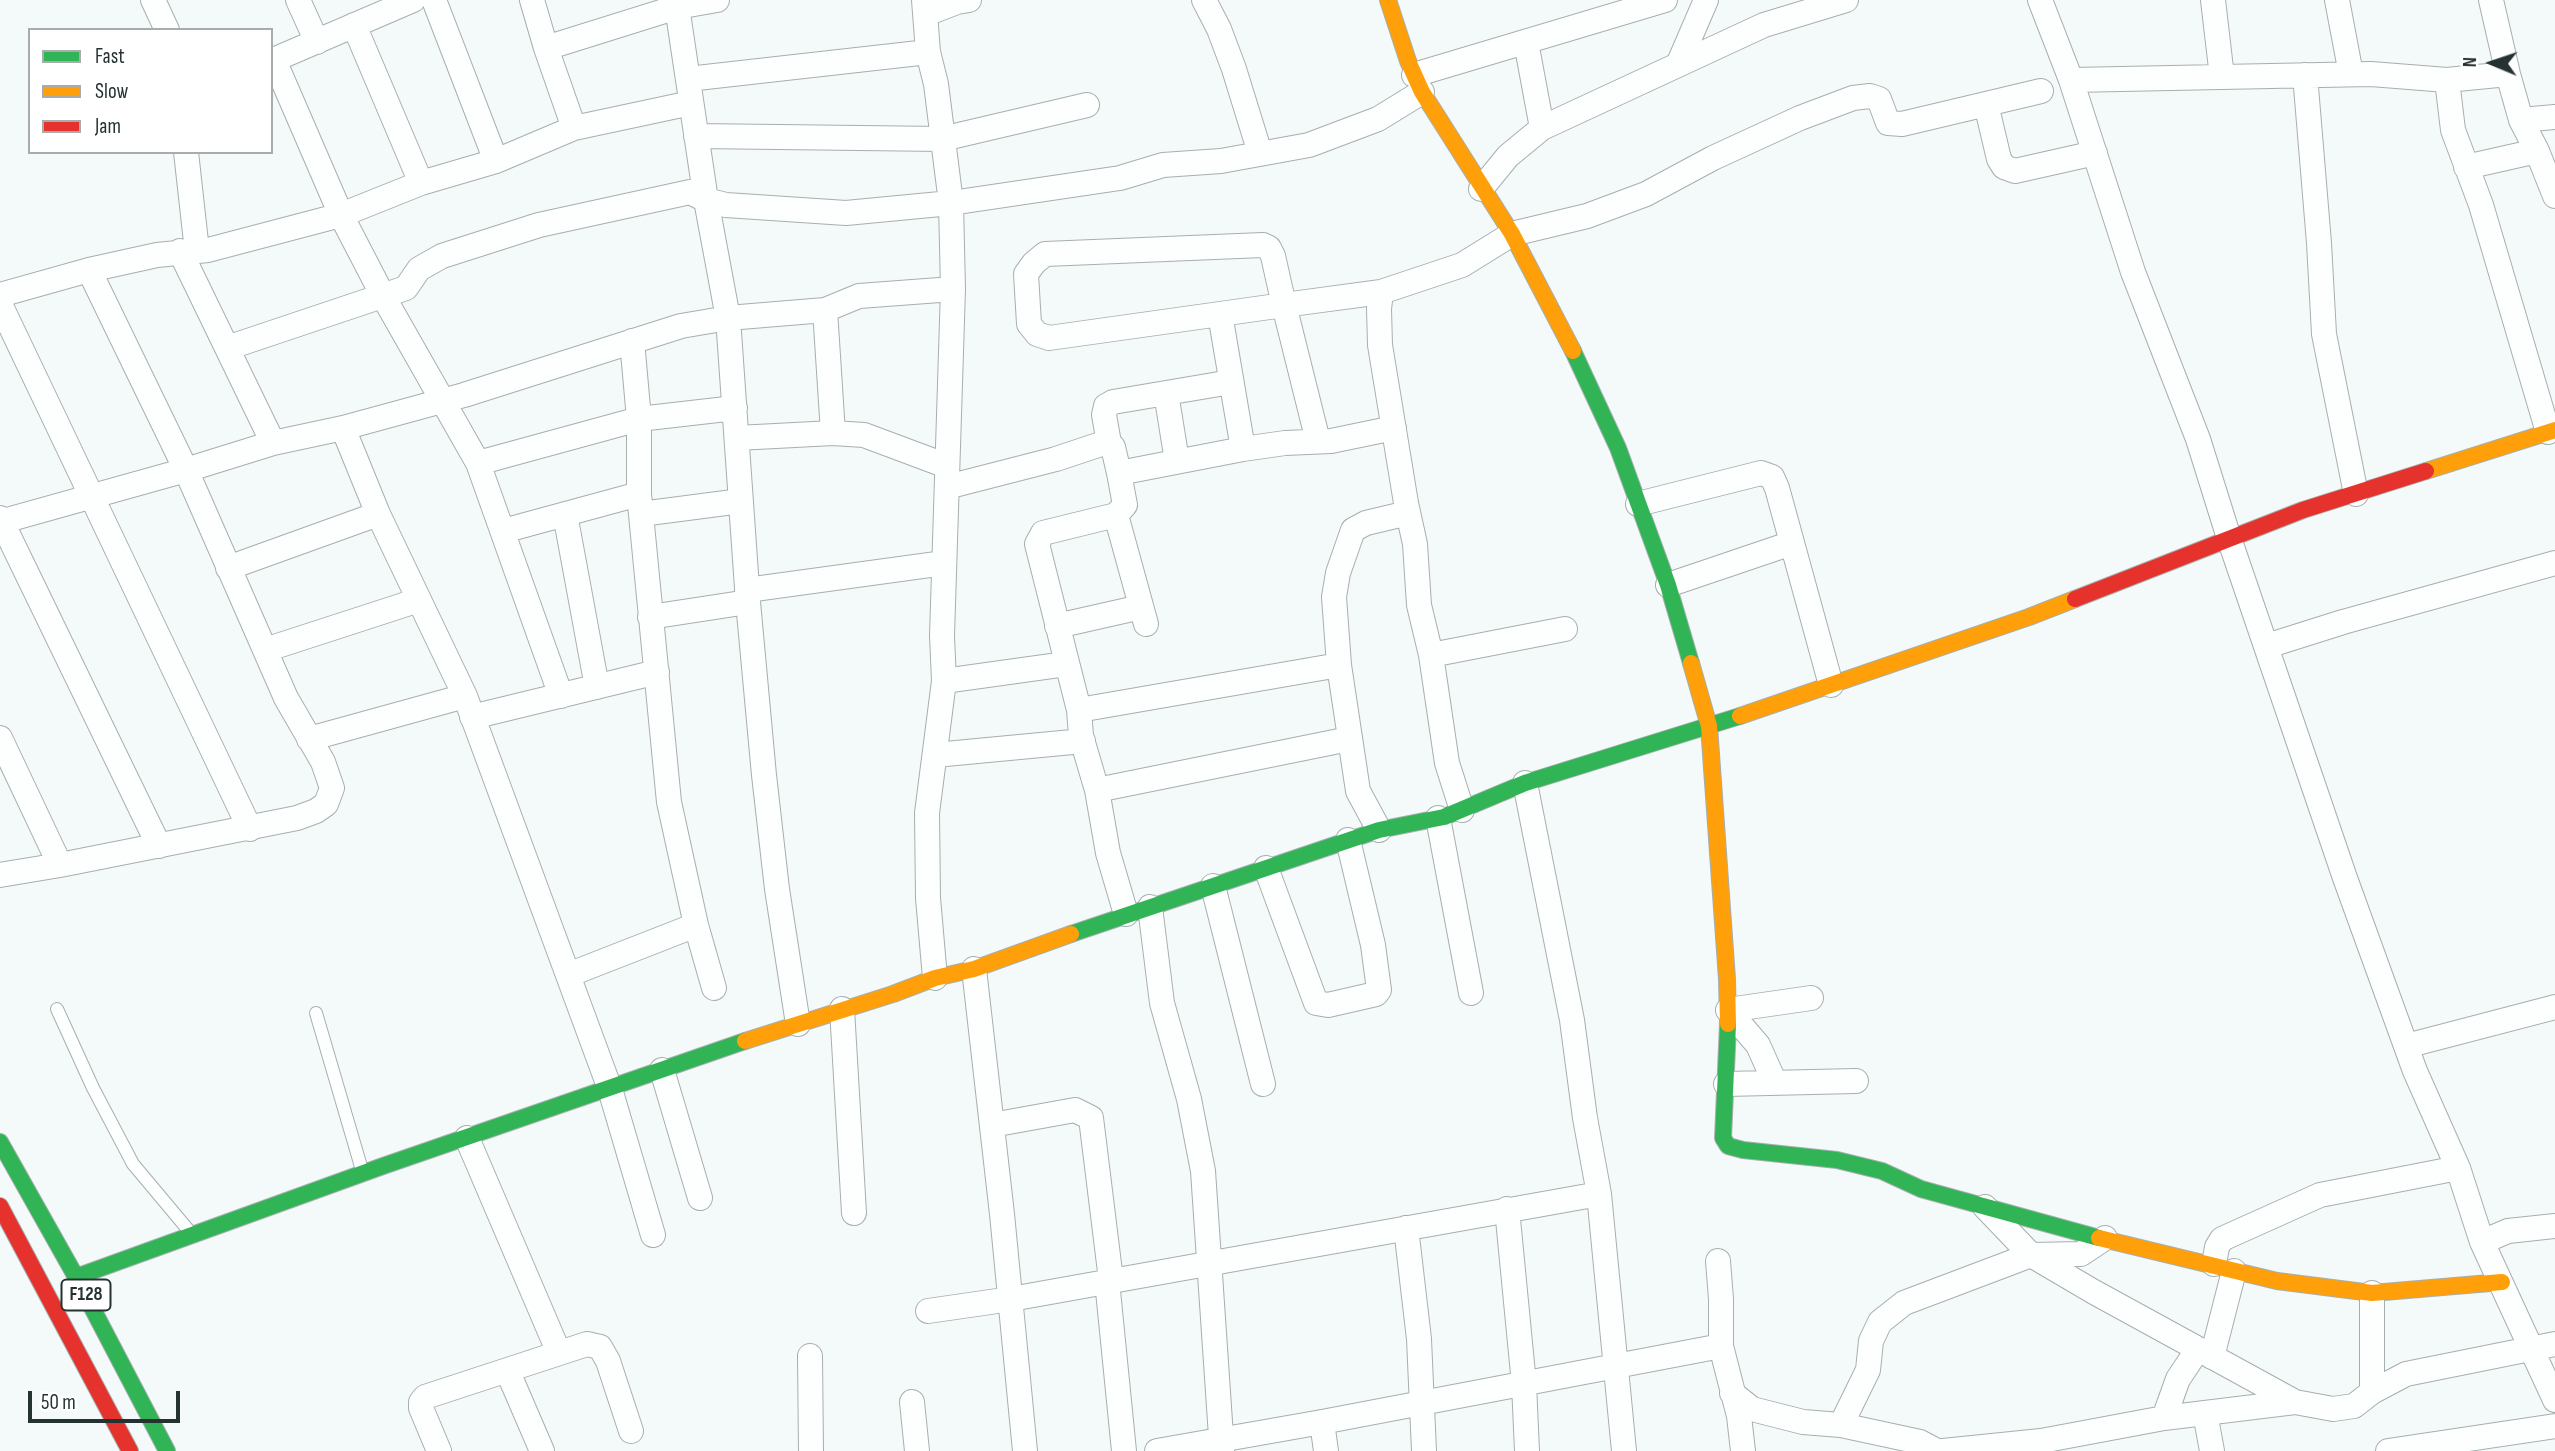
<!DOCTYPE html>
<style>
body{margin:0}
#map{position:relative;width:2555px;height:1451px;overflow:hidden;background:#f4fafa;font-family:"Sofia Sans Condensed",sans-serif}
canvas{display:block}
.legend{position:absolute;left:28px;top:28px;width:245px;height:126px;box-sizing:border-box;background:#fff;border:2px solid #a7adad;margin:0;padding:9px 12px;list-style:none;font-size:21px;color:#243232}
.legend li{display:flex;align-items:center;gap:14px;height:35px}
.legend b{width:35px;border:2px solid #a7adad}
.north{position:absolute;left:2457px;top:28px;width:70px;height:70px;-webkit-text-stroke:5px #fff;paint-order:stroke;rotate:272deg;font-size:19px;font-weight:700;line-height:28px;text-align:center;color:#243232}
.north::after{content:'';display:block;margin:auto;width:24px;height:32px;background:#243232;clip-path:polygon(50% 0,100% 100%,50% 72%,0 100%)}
.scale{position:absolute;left:28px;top:1391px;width:152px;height:32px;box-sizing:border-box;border:4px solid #243232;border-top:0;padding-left:9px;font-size:21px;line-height:24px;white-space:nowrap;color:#243232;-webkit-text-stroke:5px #fff;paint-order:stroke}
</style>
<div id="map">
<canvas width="2555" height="1451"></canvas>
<ul class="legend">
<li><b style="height:9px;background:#30b455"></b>Fast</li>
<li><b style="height:9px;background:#ff9f0a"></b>Slow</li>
<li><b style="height:9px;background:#e5322d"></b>Jam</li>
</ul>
<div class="north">N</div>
<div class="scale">50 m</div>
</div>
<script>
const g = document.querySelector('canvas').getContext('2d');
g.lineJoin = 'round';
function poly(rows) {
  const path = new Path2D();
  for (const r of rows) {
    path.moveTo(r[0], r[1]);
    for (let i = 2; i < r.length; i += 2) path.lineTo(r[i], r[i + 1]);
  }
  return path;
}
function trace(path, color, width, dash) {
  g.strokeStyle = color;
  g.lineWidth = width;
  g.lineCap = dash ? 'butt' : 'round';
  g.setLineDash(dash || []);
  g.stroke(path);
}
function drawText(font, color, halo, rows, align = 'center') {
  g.font = font + ' "Sofia Sans Condensed",sans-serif';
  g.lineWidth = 7;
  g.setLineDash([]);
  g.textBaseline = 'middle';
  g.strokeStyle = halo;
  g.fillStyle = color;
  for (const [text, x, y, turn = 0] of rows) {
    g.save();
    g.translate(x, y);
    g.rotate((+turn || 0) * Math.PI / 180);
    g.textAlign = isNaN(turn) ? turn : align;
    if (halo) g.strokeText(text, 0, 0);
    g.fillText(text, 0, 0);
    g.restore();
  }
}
const lane = poly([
 [57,1009,93,1088,133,1164,190,1232],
 [316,1013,362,1170]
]);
const street = poly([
 [153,0,167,30],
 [298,0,317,42],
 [434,0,496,161],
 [532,0,546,48,574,128],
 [676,0,706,200,728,318,748,602,764,775,777,889,798,1024],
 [924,0,928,52,936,84,951,203,953,289,942,636,944,681,927,813,928,898,935,978],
 [1204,0,1219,29,1234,69,1260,153],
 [2040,0,2071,80,2133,272,2198,439,2229,538,2345,878,2415,1071,2458,1168,2482,1242,2555,1400],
 [2213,0,2222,77],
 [2337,0,2351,74],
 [2491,0,2508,74,2521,120,2537,151,2555,196],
 [926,14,957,2,969,0],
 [354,25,421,183],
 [1526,42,1542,128],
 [546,48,677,7,717,0],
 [274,60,341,215,383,296,478,463,561,696],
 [271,61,413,0],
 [1678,65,1706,0],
 [1414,75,1665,0],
 [2305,75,2319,243,2324,334,2356,494],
 [688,79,928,52],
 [2071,80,2371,74,2447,80,2508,74],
 [2447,80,2453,130,2481,205,2548,432],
 [1986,104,1999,159,2004,167,2015,171,2095,153],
 [2521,120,2555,117],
 [696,136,942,139,1087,105],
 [186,152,197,251],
 [2466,167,2537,151],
 [1481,189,1508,156,1542,128,1764,25,1846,0],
 [180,251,273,443],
 [0,295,89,270,157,255,208,250,341,215,421,183,496,161,574,128,691,103],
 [0,304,250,829],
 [825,310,833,433],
 [1220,314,1243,449],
 [632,341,639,419,639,494,669,802,696,925,714,988],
 [227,348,406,288,419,269,442,256,539,225,690,192,706,200,726,205,846,213,951,203,1120,178,1163,165,1221,161,1309,145,1378,119,1422,92],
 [1166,393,1177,461],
 [343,428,378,514,465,696,610,1089,653,1235],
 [737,438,833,433,864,435,947,466],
 [1318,441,1284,305,1273,256,1269,248,1263,245,1045,254,1034,263,1026,274,1029,324,1037,334,1049,338,1220,314,1284,305,1381,292],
 [1109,443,1104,415,1106,406,1113,402,1231,382],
 [478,463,639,419,735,408],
 [1119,473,1125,505,1116,515,1043,533,1037,544,1079,710,1081,736,1097,790,1108,853,1126,914],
 [947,487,1056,459,1104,443,1109,443,1113,447,1119,473,1243,449,1285,443,1331,441,1394,428],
 [1638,504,1761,473,1772,477,1777,488,1831,685],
 [565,514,597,687],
 [641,514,741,501],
 [1116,515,1146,624],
 [0,518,159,846],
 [0,522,186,470,273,443,343,428,464,395,681,326,728,318,825,310,859,296,953,289],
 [503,531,639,494],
 [228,568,378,514],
 [1668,585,1792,543],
 [747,590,944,563],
 [650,617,748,602],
 [1057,626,1141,607],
 [2267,646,2343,622,2555,563],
 [265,650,419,600],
 [1431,655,1565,629],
 [944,681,1066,664],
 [1079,710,1339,665],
 [472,717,657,672],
 [0,738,60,865],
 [309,739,465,696],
 [935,755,1083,741],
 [1525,783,1572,1020,1585,1118,1599,1194,1624,1451],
 [1097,790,1349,739],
 [1462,810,1447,763,1431,655,1419,605,1415,544,1406,503,1380,345,1379,309,1381,292,1462,265,1512,234,1587,216,1646,194,1713,158,1800,118,1853,98,1870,96,1879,99,1888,123,1902,124,2041,91],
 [1438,818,1471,993],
 [1379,830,1358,791,1339,665,1334,597,1338,573,1353,530,1366,523,1408,513],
 [1266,868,1316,1003,1328,1005,1376,994,1379,990,1373,945,1348,840],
 [0,875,60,865,297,818,316,811,326,804,332,788,323,762,286,698,186,470,89,270],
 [1213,886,1263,1084],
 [1150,907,1162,1003,1189,1099,1203,1171,1222,1451],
 [974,969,1002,1214,1025,1451],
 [568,975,696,925],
 [842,1009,854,1213],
 [1728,1010,1758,1045,1775,1083],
 [1728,1010,1811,998],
 [2406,1046,2555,1007],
 [662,1070,700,1198],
 [1726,1084,1856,1081],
 [992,1125,1075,1110,1091,1118,1111,1280],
 [467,1138,559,1353],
 [1985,1207,2031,1255,2094,1292,2295,1402],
 [1507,1209,1524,1384,1527,1451],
 [1406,1228,1419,1339,1424,1451],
 [2482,1242,2508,1231,2555,1226],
 [1718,1261,1721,1299,1721,1346,1739,1416,1743,1451],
 [2214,1264,2217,1247,2222,1239,2320,1195,2458,1168],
 [1107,1281,1124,1451],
 [2372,1293,2372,1392],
 [928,1311,1011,1299,1599,1194],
 [810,1356,811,1451],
 [2212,1357,2234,1271],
 [508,1372,542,1451],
 [1732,1393,1752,1409,1803,1422,1841,1425,1920,1442,1937,1451],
 [912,1402,917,1451],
 [2205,1413,2212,1451],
 [2164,1418,2178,1379,2198,1349],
 [1322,1422,1326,1451],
 [1841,1425,1868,1370,1871,1341,1880,1322,1904,1303,2031,1255,2081,1254,2105,1238],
 [439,1451,421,1408,421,1402,425,1397,587,1344,600,1347,608,1361,631,1431],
 [1157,1451,1322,1422,1721,1346],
 [1943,1451,2041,1441,2164,1418,2295,1402,2333,1409,2354,1406,2372,1392,2406,1374,2555,1344],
 [2388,1451,2555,1426]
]);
const fast = poly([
 [1573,351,1618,448,1668,585,1691,663],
 [1071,934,1379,830,1444,817,1525,783,1740,716],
 [1728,1024,1723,1138,1728,1146,1743,1150,1837,1160,1882,1171,1921,1189,2099,1238],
 [0,1142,76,1277,167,1451],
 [76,1277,383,1166,745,1041]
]);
const slow = poly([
 [1388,0,1408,61,1422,92,1512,234,1573,351],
 [2426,471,2555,430],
 [1691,663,1709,726,1727,979,1728,1024],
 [1740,716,2029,617,2075,599],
 [745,1041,893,994,935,978,974,969,1071,934],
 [2099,1238,2277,1281,2372,1293,2502,1282]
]);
const jam = poly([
 [2075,599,2303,510,2426,471],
 [0,1206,130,1451]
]);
const shields = [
 [86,1295,49]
];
const shieldNames = [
 ["F128",86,1295]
];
trace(lane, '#a6afaf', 14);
trace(street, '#a6afaf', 26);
trace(fast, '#a6afaf', 18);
trace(slow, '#a6afaf', 18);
trace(jam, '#a6afaf', 18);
trace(lane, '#fdfefe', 12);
trace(street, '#fdfefe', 24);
trace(fast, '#30b455', 16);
trace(slow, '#ff9f0a', 16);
trace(jam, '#e5322d', 16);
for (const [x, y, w] of shields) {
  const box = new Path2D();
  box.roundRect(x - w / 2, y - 15.5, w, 31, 5);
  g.fillStyle = '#fff';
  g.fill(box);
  trace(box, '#243232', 2);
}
drawText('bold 19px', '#243232', null, shieldNames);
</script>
